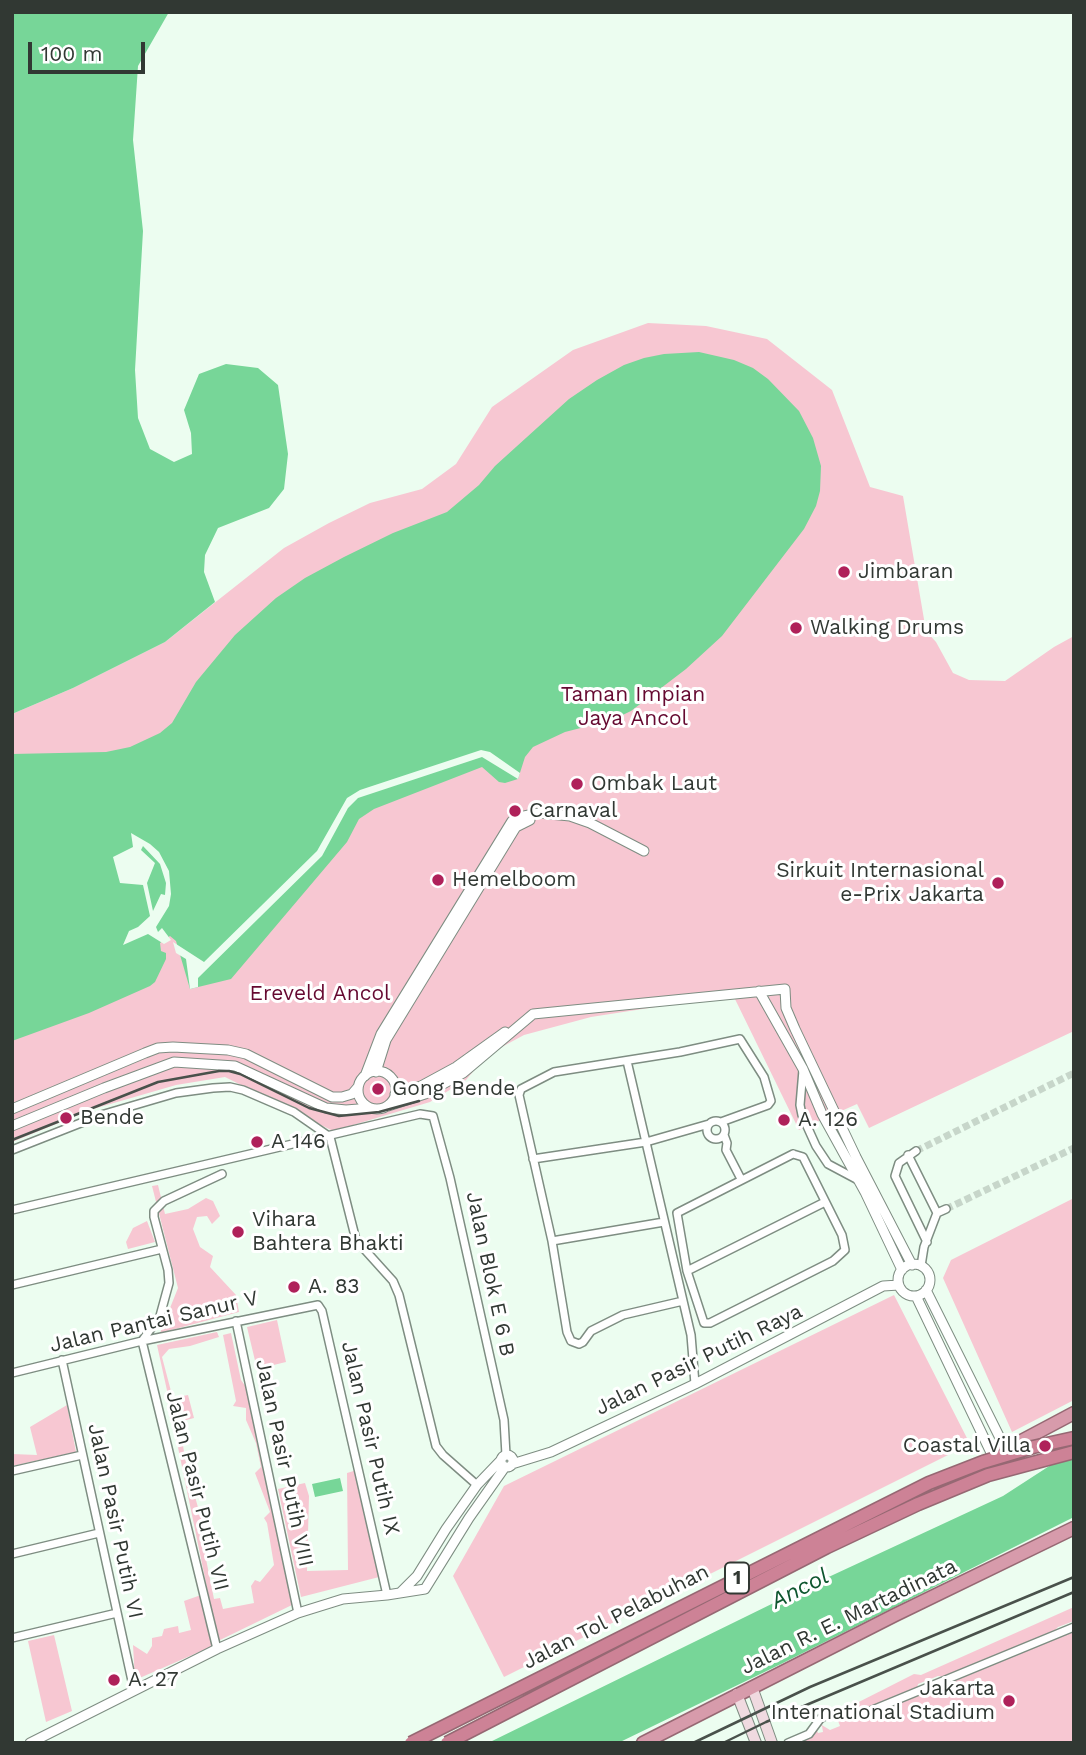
<!DOCTYPE html>
<style>
body{margin:0}
#map{position:relative;width:1086px;height:1755px;overflow:hidden;background:#ecfdf0;font-family:"Work Sans",sans-serif}
canvas{display:block}
.frame{position:absolute;inset:0;border:14px solid #313833;pointer-events:none}
.scale{position:absolute;left:28px;top:42px;width:117px;height:32px;box-sizing:border-box;border:4px solid #313833;border-top:0;padding-left:9px;font-size:21px;line-height:24px;white-space:nowrap;color:#313833;-webkit-text-stroke:5px #fff;paint-order:stroke}
</style>
<div id="map">
<canvas width="1086" height="1755"></canvas>
<div class="frame"></div>
<div class="scale">100 m</div>
</div>
<script>
const g = document.querySelector('canvas').getContext('2d');
g.lineJoin = 'round';
function fillPath(path, color) {
  g.fillStyle = color;
  g.fill(path, 'evenodd');
}
function poly(rows) {
  const path = new Path2D();
  for (const r of rows) {
    if (r.length === 3) {
      path.moveTo(r[0] + r[2], r[1]);
      path.arc(r[0], r[1], r[2], 0, 2 * Math.PI);
      continue;
    }
    path.moveTo(r[0], r[1]);
    for (let i = 2; i < r.length; i += 2) path.lineTo(r[i], r[i + 1]);
  }
  return path;
}
function trace(path, color, width, dash) {
  g.strokeStyle = color;
  g.lineWidth = width;
  g.lineCap = dash ? 'butt' : 'round';
  g.setLineDash(dash || []);
  g.stroke(path);
}
function drawText(font, color, halo, rows, align = 'center') {
  g.font = font + ' "Work Sans",sans-serif';
  g.lineWidth = 6;
  g.setLineDash([]);
  g.textBaseline = 'middle';
  g.strokeStyle = halo;
  g.fillStyle = color;
  for (const [text, x, y, turn = 0] of rows) {
    g.save();
    g.translate(x, y);
    g.rotate((+turn || 0) * Math.PI / 180);
    g.textAlign = isNaN(turn) ? turn : align;
    if (halo) g.strokeText(text, 0, 0);
    g.fillText(text, 0, 0);
    g.restore();
  }
}
const green = poly([
 [648,323,706,326,767,339,832,390,870,487,903,496,926,631,936,642,953,673,969,680,1005,681,1054,647,1074,636,1074,1031,869,1128,857,1104,799,1130,733,995,591,1017,524,1035,487,1055,466,1080,430,1102,333,1131,225,1077,176,1085,93,1109,12,1142,12,714,73,688,165,642,284,548,329,523,370,503,422,489,456,464,492,407,573,350],
 [158,1185,165,1214,188,1209,206,1198,213,1201,220,1216,212,1224,207,1216,197,1217,193,1229,200,1247,213,1256,210,1267,236,1295,239,1312,160,1333,178,1288,152,1186],
 [1074,1198,1074,1400,1012,1432,943,1278,951,1260],
 [147,1221,155,1242,128,1249,126,1242,133,1228],
 [894,1295,970,1444,504,1677,453,1576,504,1486],
 [277,1320,286,1362,257,1369,247,1327],
 [217,1332,219,1337,190,1346,169,1349,162,1357,172,1395,168,1395,157,1345],
 [231,1333,241,1380,246,1387,294,1604,218,1641,168,1399,188,1395,194,1418,179,1422,191,1493,194,1493,209,1547,206,1559,214,1599,220,1598,223,1609,254,1603,251,1586,255,1580,260,1582,274,1565,267,1523,264,1518,270,1512,255,1473,261,1467,256,1443,246,1420,246,1408,233,1406,236,1401,223,1335],
 [67,1405,76,1452,12,1466,12,1454,37,1455,30,1427],
 [357,1470,387,1575,301,1597,278,1489,305,1483,309,1496,307,1571,348,1570,347,1473],
 [201,1595,213,1646,135,1680,133,1645,147,1654,152,1646,152,1638,162,1636,164,1629,178,1626,179,1633,191,1630,184,1601],
 [1074,1607,1074,1621,1058,1627,1052,1633,945,1677,938,1676,918,1684,917,1689,865,1711,843,1710,914,1674,921,1675],
 [1074,1630,1074,1743,794,1743,816,1728,818,1733,823,1732,822,1726,818,1727,820,1724,830,1730,840,1726,837,1718,855,1716],
 [54,1635,72,1711,46,1722,28,1641]
]);
const water = poly([
 [12,12,169,12,138,66,133,140,143,231,135,370,138,418,150,449,174,462,192,454,191,433,184,410,199,374,226,364,258,368,278,385,288,454,284,489,269,508,218,528,205,555,204,572,215,602,165,642,73,688,12,714],
 [699,352,734,360,753,368,768,379,799,411,813,438,821,466,820,491,816,506,804,529,722,636,686,669,631,711,612,720,565,732,533,747,525,757,518,779,505,783,499,782,482,767,374,809,359,819,347,842,231,979,190,989,176,941,170,936,160,943,161,951,166,953,166,959,155,982,150,986,89,1013,12,1041,12,754,106,752,130,747,160,733,172,723,196,682,235,635,276,598,305,578,344,557,393,533,447,512,479,485,495,466,569,399,597,380,624,365,644,358,664,354],
 [1074,1450,1074,1517,781,1664,618,1743,488,1743,792,1594,1003,1496],
 [340,1478,343,1491,315,1497,312,1484]
]);
const pier = poly([
 [481,750,490,752,520,773,518,779,482,757,358,798,348,808,322,856,198,978,198,987,190,989,186,959,176,953,173,942,204,962,317,851,347,798,360,790],
 [131,833,150,844,159,852,169,871,171,894,169,906,156,927,158,932,162,928,171,940,164,944,148,934,123,945,129,931,138,927,150,916,143,885,120,883,113,857,133,847],
 [143,846,160,864,166,883,165,895,161,894,153,911,147,883,155,863,141,850]
]);
const minorTunnel = poly([
 [916,1151,1074,1073],
 [946,1209,1074,1148]
]);
const minor = poly([
 [627,1061,691,1335,695,1384],
 [803,1070,800,1105,802,1115,816,1146,828,1164,858,1180],
 [716,1130,9],
 [724,1135,727,1143,726,1150,741,1179],
 [12,1150,101,1115,176,1093,213,1088,230,1087,243,1090,294,1112,330,1137,356,1240,393,1281,399,1295,436,1446,443,1455,477,1485],
 [916,1151,899,1163,895,1176,927,1242],
 [793,1154,803,1157,842,1235,845,1250,833,1261,710,1323,704,1323,687,1271,677,1213,793,1154],
 [908,1155,937,1213],
 [533,1159,646,1142,709,1124],
 [12,1210,420,1114,433,1116,450,1178,504,1420,506,1455],
 [552,1241,664,1222],
 [921,1266,924,1247,937,1213,946,1209],
 [687,1271,825,1202],
 [12,1285,162,1249],
 [683,1301,623,1315,591,1331,583,1342,579,1344,571,1341,567,1332,552,1241,519,1095,521,1089,554,1072,680,1052,740,1039,764,1077,771,1101,768,1105,721,1122],
 [236,1321,298,1613],
 [62,1360,134,1690],
 [12,1373,142,1341,318,1305,322,1311,387,1595],
 [12,1471,82,1455],
 [12,1554,99,1533],
 [12,1638,117,1613],
 [217,1649,142,1341,160,1316,169,1283,168,1270,154,1217,154,1211,164,1201,222,1174],
 [788,1743,809,1734,820,1719,826,1715,865,1713,1074,1627]
]);
const tertiary = poly([
 [759,991,803,1069,822,1114,865,1192,902,1270],
 [377,1090,19],
 [376,1072,386,1040,516,827,530,820],
 [365,1076,381,1034,512,821,524,816,539,813,570,816,590,823,644,851],
 [395,1094,421,1086,456,1067,505,1032],
 [388,1106,425,1094,463,1073,533,1014,785,989,786,1008,795,1029,856,1157,912,1265],
 [12,1109,145,1053,158,1048,173,1047,228,1050,246,1054,332,1097,342,1097,352,1094,358,1087],
 [12,1126,104,1088,174,1062,235,1066,326,1108,346,1110,371,1108],
 [914,1280,16],
 [926,1290,1008,1454],
 [916,1296,995,1461],
 [507,1461,6],
 [512,1464,551,1452,695,1384,883,1286,899,1285],
 [400,1593,417,1576,446,1529,477,1485,501,1460],
 [30,1743,217,1649,298,1613,343,1599,387,1595,425,1589,469,1518,505,1467]
]);
const secondary = poly([
 [752,1687,772,1743],
 [737,1694,756,1743]
]);
const trunk = poly([
 [995,1455,1074,1413],
 [959,1482,999,1461],
 [643,1743,895,1615,1074,1528]
]);
const rail = poly([
 [12,1140,158,1082,219,1071,229,1071,240,1074,309,1108,339,1116,379,1112,419,1101],
 [693,1743,810,1687,1074,1577],
 [723,1743,766,1722,1074,1592]
]);
const motorwayBridge = poly([
 [411,1743,929,1483,983,1462,1033,1447,1074,1438],
 [447,1743,827,1547,918,1504,988,1475,1074,1452]
]);
const markers = [
 [844,572,7,"#af215a"],
 [796,628,7,"#af215a"],
 [577,784,7,"#af215a"],
 [515,811,7,"#af215a"],
 [438,880,7,"#af215a"],
 [998,883,7,"#af215a"],
 [378,1089,7,"#af215a"],
 [66,1118,7,"#af215a"],
 [784,1120,7,"#af215a"],
 [257,1142,7,"#af215a"],
 [238,1232,7,"#af215a"],
 [294,1287,7,"#af215a"],
 [1045,1446,7,"#af215a"],
 [114,1680,7,"#af215a"],
 [1009,1701,7,"#af215a"]
];
const shields = [
 [737,1578,24]
];
const shieldNames = [
 ["1",737,1578]
];
const poiNames = [
 ["Jimbaran",858,572],
 ["Walking Drums",810,628],
 ["Ombak Laut",591,784],
 ["Carnaval",529,811],
 ["Sirkuit Internasional",984,871,"right"],
 ["e-Prix Jakarta",984,895,"right"],
 ["Hemelboom",452,880],
 ["Gong Bende",392,1089],
 ["Bende",80,1118],
 ["A. 126",798,1120],
 ["A 146",271,1142],
 ["Vihara",252,1220],
 ["Bahtera Bhakti",252,1244],
 ["A. 83",308,1287],
 ["Coastal Villa",1031,1446,"right"],
 ["A. 27",128,1680],
 ["Jakarta",995,1689,"right"],
 ["International Stadium",995,1713,"right"]
];
const parkNames = [
 ["Taman Impian",633,695],
 ["Jaya Ancol",633,719],
 ["Ereveld Ancol",320,994]
];
const streetNames = [
 ["Jalan Blok E 6 B",490,1274,78],
 ["Jalan Pantai Sanur V",154,1322,-13],
 ["Jalan Pasir Putih Raya",699,1360,-26],
 ["Jalan Pasir Putih IX",370,1438,77],
 ["Jalan Pasir Putih VIII",284,1463,78],
 ["Jalan Pasir Putih VII",197,1491,76],
 ["Jalan Pasir Putih VI",115,1521,78],
 ["Jalan Tol Pelabuhan",616,1617,-27],
 ["Jalan R. E. Martadinata",849,1617,-26]
];
const waterNames = [
 ["Ancol",800,1589,-27]
];
fillPath(green, '#f7c7d2');
fillPath(water, '#77d698');
fillPath(pier, '#ecfdf0');
trace(minorTunnel, '#c7d6ca', 7, [7, 3.5]);
trace(minor, '#7e8d82', 10);
trace(tertiary, '#7e8d82', 11);
trace(secondary, '#7e8d82', 12);
trace(trunk, '#966873', 15);
trace(minor, '#fff', 7);
trace(tertiary, '#fff', 9);
trace(secondary, '#f0dae0', 10);
trace(trunk, '#d79bab', 12);
trace(rail, '#49514b', 2.5);
trace(motorwayBridge, '#966873', 15, []);
trace(motorwayBridge, '#cd8296', 12);
for (const [x, y, r, color] of markers) {
  const dot = new Path2D();
  dot.arc(x, y, r, 0, 2 * Math.PI);
  g.fillStyle = color;
  g.fill(dot);
  trace(dot, '#fff', 2.5);
}
for (const [x, y, w] of shields) {
  const box = new Path2D();
  box.roundRect(x - w / 2, y - 15.5, w, 31, 5);
  g.fillStyle = '#fff';
  g.fill(box);
  trace(box, '#313833', 2);
}
drawText('bold 19px', '#313833', null, shieldNames);
drawText('21px', '#313833', '#fff', poiNames, 'left');
drawText('21px', '#650830', '#fff', parkNames);
drawText('21px', '#313833', '#fff', streetNames);
drawText('italic 23px', '#0e562f', '#fff', waterNames);
</script>
